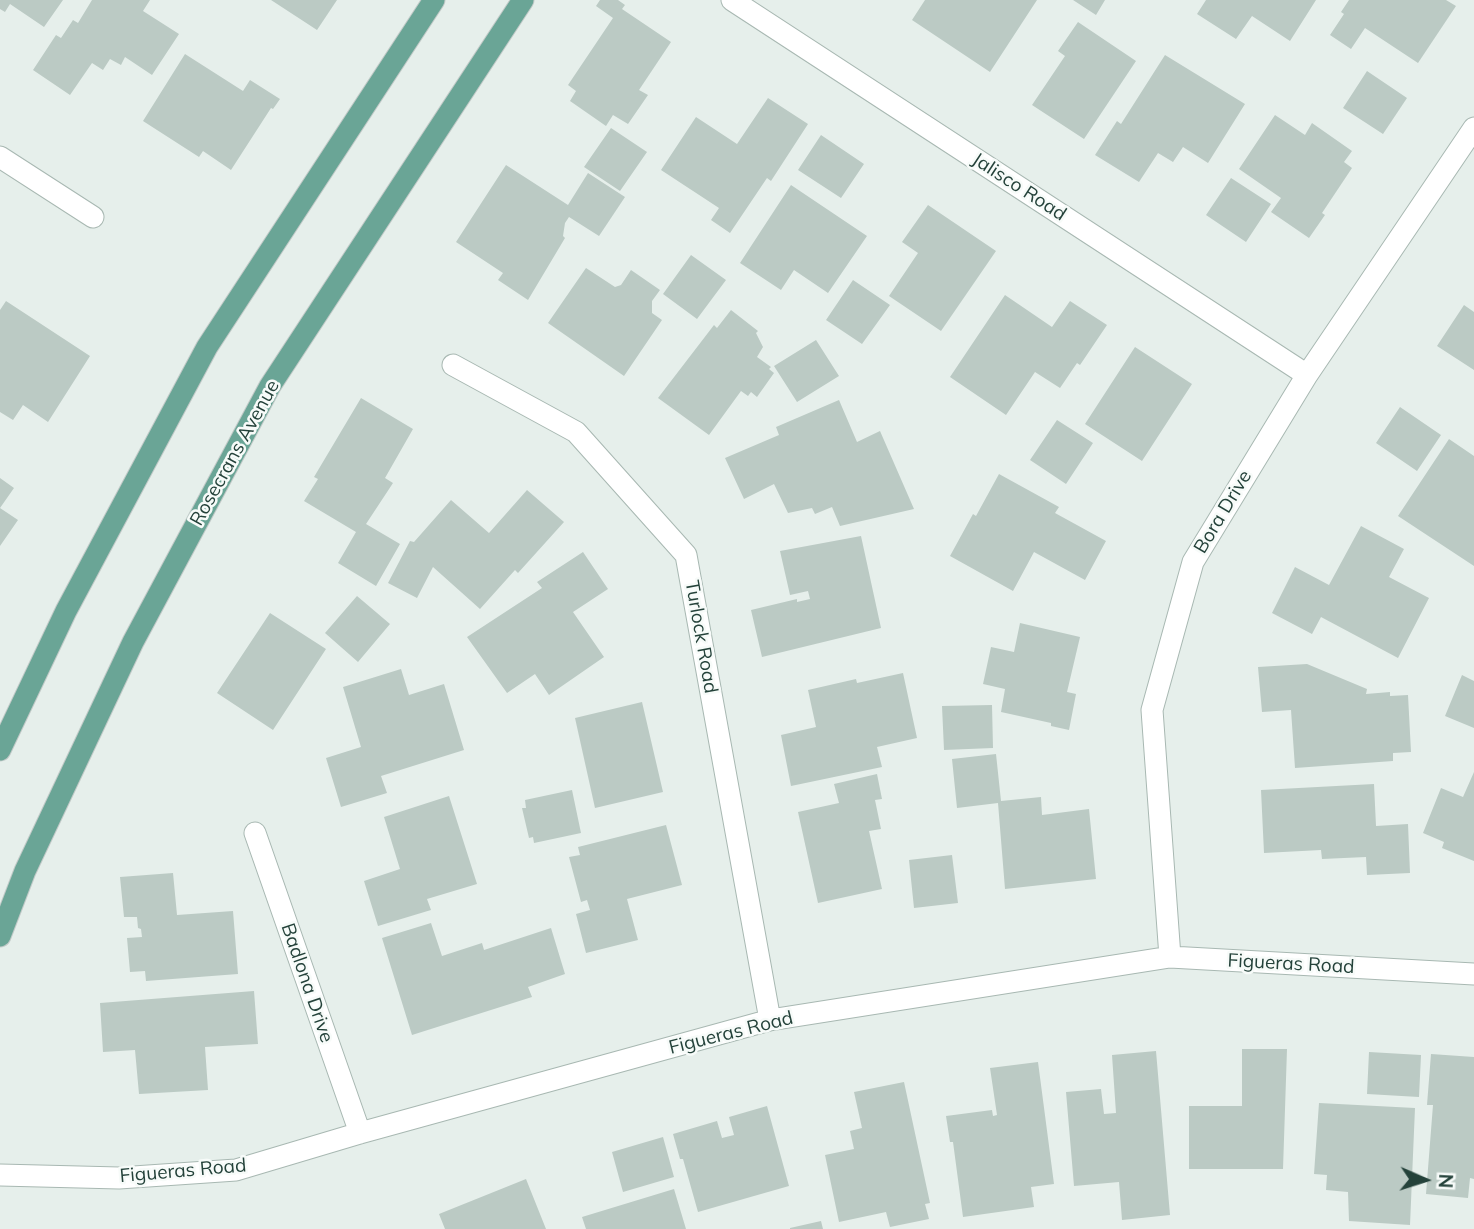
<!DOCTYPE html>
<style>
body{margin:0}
#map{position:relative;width:1474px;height:1229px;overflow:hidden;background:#e6efeb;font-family:Mulish,sans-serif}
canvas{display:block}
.north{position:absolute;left:1390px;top:1145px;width:70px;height:70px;-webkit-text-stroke:5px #f7fbf9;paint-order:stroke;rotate:93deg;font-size:19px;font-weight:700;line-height:28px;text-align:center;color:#24423a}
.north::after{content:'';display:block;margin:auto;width:24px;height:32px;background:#24423a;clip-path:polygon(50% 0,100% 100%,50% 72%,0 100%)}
</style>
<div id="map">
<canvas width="1474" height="1229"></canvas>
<div class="north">N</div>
</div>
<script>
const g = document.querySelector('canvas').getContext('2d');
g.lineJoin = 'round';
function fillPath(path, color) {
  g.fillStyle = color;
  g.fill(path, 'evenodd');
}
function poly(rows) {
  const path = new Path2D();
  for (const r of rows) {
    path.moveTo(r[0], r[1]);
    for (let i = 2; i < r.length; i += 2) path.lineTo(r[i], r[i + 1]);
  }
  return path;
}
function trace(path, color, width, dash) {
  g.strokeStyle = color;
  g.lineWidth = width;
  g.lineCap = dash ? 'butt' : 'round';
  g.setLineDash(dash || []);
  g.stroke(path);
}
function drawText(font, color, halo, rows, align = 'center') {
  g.font = font + ' Mulish,sans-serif';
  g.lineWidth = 5;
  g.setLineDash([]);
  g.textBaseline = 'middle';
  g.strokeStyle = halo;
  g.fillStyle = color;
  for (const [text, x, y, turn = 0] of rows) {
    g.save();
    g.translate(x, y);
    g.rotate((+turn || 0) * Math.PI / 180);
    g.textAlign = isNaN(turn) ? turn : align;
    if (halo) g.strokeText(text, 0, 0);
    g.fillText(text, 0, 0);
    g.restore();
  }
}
const building = poly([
 [0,0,63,0,44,27,10,4,5,12,0,9],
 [92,0,150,0,143,11,179,34,152,75,125,57,121,65,110,59,103,70,92,63,70,95,33,70,56,35,61,38,73,20,78,23],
 [271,0,337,0,317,30],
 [600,0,618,0,625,5,622,9,671,42,639,90,648,95,628,124,613,115,606,126,570,101,576,91,568,85,613,18,596,6],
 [925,0,1037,0,990,72,912,20],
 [1073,0,1105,0,1096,15],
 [1206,0,1316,0,1290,41,1252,16,1236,39,1197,14],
 [1349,0,1446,0,1456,6,1418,63,1365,28,1351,49,1330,35,1344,14,1341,12],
 [1078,22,1136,61,1084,139,1032,105,1065,56,1058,51],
 [185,54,243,91,250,80,280,99,273,109,271,108,231,170,203,151,199,157,143,121],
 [1165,55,1245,104,1208,163,1183,147,1173,162,1158,153,1139,182,1095,155,1117,121,1121,124],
 [1367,71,1407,98,1383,134,1343,108],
 [768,98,808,124,771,181,767,178,730,233,711,220,719,208,661,170,696,117,737,144],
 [1275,115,1305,135,1312,123,1352,151,1344,162,1352,168,1322,213,1325,215,1309,238,1271,212,1281,198,1239,169],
 [611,128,647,152,620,191,584,167],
 [821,135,864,164,841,198,798,170],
 [506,165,568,205,588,173,625,197,599,236,569,217,565,223,563,236,565,238,528,300,498,280,503,273,456,242],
 [1231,178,1271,204,1246,242,1206,215],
 [791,185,867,236,828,293,794,270,781,290,740,263],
 [928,205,996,251,941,331,889,296,918,253,902,242],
 [691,255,726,280,697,319,663,294],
 [586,268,615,287,621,285,631,270,660,290,652,301,652,313,662,320,624,376,548,323],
 [853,280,890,305,862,344,826,320],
 [1005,295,1052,327,1070,301,1107,325,1080,365,1077,363,1060,388,1035,372,1006,415,950,377],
 [6,301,90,356,48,422,23,405,13,420,0,412,0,310],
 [1464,305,1474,312,1474,370,1437,346],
 [731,310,758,331,756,333,763,347,757,357,771,367,769,369,774,373,757,397,751,392,748,396,741,391,709,435,658,398,714,325,717,328],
 [816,340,839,376,797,402,774,366],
 [1135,347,1192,384,1142,461,1085,424],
 [361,398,413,429,385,478,393,483,366,524,400,544,376,586,338,563,356,532,304,501,318,479,314,477],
 [839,400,857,442,880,431,914,509,840,526,832,507,815,514,812,508,788,513,774,484,744,499,725,458,779,435,776,427],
 [1400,407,1441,435,1417,471,1376,443],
 [1057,420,1093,443,1066,484,1030,460],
 [1449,439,1474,456,1474,566,1398,516],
 [999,474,1059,507,1055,513,1106,541,1085,580,1034,552,1013,591,950,556,973,514,976,516],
 [0,478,14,488,0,508],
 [527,490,564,522,518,573,515,570,480,609,433,567,417,598,388,583,410,541,414,542,451,500,489,533],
 [0,508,18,520,0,546],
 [1361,526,1404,549,1389,577,1429,598,1398,658,1321,617,1312,634,1272,613,1295,567,1329,585],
 [861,536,881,628,762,657,751,610,797,599,797,602,810,599,808,591,790,595,780,551],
 [583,552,608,589,573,612,604,657,549,695,535,674,507,693,467,637,542,588,537,582],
 [357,596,390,624,358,662,325,633],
 [270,613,326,649,273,730,217,693],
 [1020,623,1080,637,1067,692,1076,694,1069,730,1051,726,1051,723,1001,712,1005,689,983,684,991,647,1014,652],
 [1307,664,1367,689,1366,694,1390,692,1390,696,1408,695,1411,752,1393,753,1393,761,1295,768,1291,710,1262,712,1258,667],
 [401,669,409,695,444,684,464,750,381,776,387,793,341,807,326,758,361,747,343,687],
 [903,673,917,738,877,747,882,767,791,786,781,735,816,727,808,690,856,679,857,683],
 [1462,675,1474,681,1474,728,1445,716],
 [642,702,663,792,595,808,575,718],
 [992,705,993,748,944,750,942,706],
 [996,754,1001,801,1041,797,1042,815,1089,809,1096,879,1005,889,998,803,957,808,952,759],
 [1474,772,1474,861,1442,848,1444,842,1423,833,1441,788,1463,797],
 [877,774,882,799,875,800,881,829,869,831,882,889,818,903,798,812,839,803,834,784],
 [1374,784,1376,826,1408,824,1410,873,1367,875,1366,857,1322,859,1321,850,1264,853,1261,790],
 [572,790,581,833,534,843,533,837,529,838,522,808,526,808,525,800],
 [449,796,477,884,427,899,431,910,378,926,364,881,400,869,384,817],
 [666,825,682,885,627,899,638,940,586,953,576,914,590,910,587,900,581,902,569,857,580,855,578,847],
 [952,855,958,903,914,908,909,860],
 [173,873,177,915,233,911,238,974,146,981,145,971,130,972,127,938,142,937,141,929,138,928,137,917,124,917,120,877],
 [431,923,442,956,482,943,484,950,551,928,565,974,528,987,532,997,412,1035,382,938],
 [254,991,258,1044,205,1047,208,1090,139,1094,135,1050,103,1052,100,1003],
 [1242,1049,1287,1049,1283,1169,1189,1169,1189,1106,1242,1106],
 [1156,1051,1170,1215,1122,1220,1119,1182,1074,1186,1066,1092,1101,1089,1104,1114,1116,1113,1112,1055],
 [1369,1052,1421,1055,1419,1097,1367,1094],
 [1431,1054,1474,1057,1474,1179,1470,1178,1468,1198,1426,1194,1433,1105,1427,1105],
 [1038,1062,1054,1184,1031,1187,1034,1207,963,1217,953,1142,950,1142,946,1116,992,1110,993,1116,997,1115,990,1068],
 [904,1082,930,1203,925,1204,929,1219,890,1227,886,1212,839,1222,825,1155,854,1149,850,1131,862,1128,854,1092],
 [1319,1103,1415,1108,1410,1225,1349,1221,1348,1192,1326,1190,1327,1175,1314,1174],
 [767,1106,789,1186,698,1212,683,1159,680,1159,673,1134,717,1121,722,1138,734,1135,729,1117],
 [663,1137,674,1177,623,1192,612,1152],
 [526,1179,546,1229,445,1229,439,1214],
 [674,1189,686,1229,586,1229,582,1217],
 [821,1221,823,1229,790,1229,790,1228]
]);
const street = poly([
 [732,0,1307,375],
 [0,157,93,217],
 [453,365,576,432,686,555,770,1020],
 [255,833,360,1133],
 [1170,957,1152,710,1193,562,1307,375,1474,128],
 [0,1175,119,1178,236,1170,360,1133,770,1020,1170,957,1474,974]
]);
const primary = poly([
 [0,750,66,611,207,347,434,0],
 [0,936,25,871,133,642,270,386,523,0]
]);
const streetNames = [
 ["Jalisco Road",1019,187,33],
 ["Rosecrans Avenue",235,453,-61],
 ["Bora Drive",1223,512,-59],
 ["Turlock Road",701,637,80],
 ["Figueras Road",1291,964,3],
 ["Badlona Drive",307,983,71],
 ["Figueras Road",731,1033,-14],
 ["Figueras Road",183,1171,-5]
];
fillPath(building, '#bbcac4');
trace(street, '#a8b8b2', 23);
trace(primary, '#c2cac8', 23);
trace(street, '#fff', 21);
trace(primary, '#6aa596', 21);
drawText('19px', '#24423a', '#f7fbf9', streetNames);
</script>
